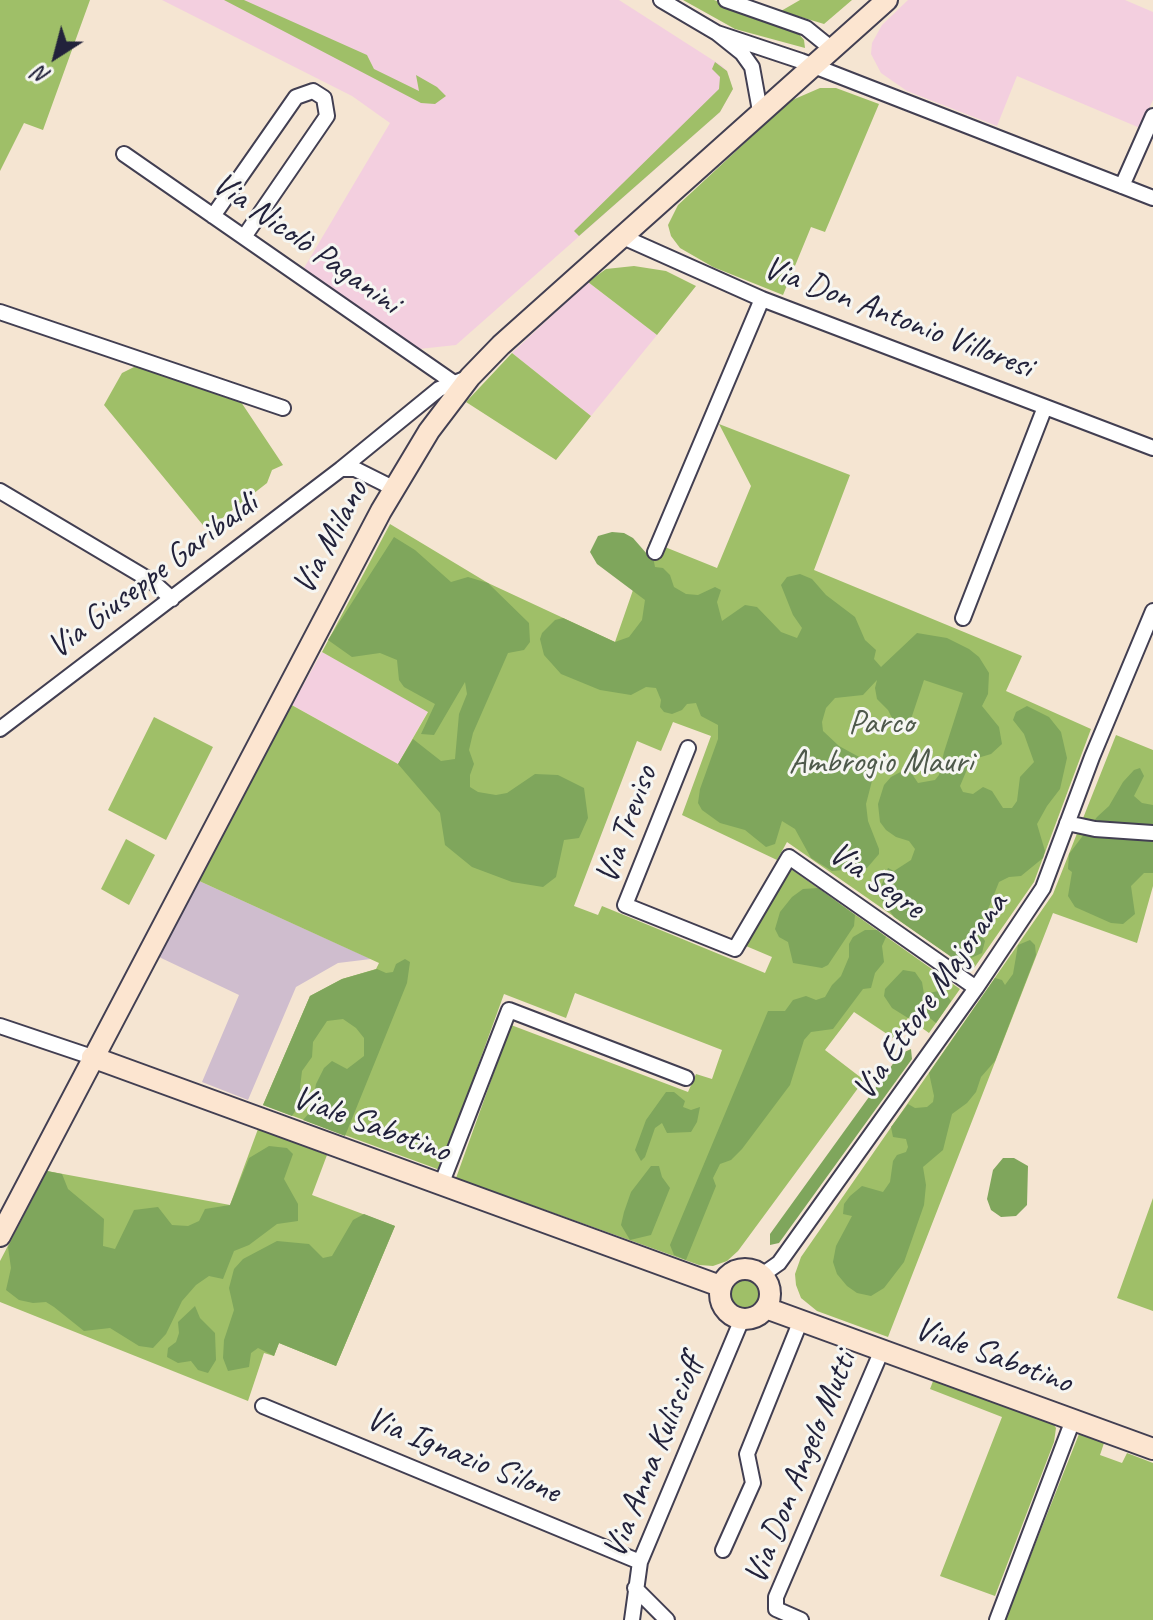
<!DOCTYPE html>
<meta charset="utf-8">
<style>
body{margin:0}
#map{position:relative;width:1153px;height:1620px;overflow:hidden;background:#f5e5d2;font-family:Caveat,sans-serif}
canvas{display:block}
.north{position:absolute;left:16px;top:16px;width:80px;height:80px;-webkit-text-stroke:6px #f6f6f2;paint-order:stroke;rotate:216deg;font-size:22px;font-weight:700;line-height:32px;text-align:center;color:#22223b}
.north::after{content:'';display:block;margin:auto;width:28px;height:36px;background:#22223b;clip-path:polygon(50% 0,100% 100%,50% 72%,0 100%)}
</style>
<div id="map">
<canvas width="1153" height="1620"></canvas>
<div class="north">N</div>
</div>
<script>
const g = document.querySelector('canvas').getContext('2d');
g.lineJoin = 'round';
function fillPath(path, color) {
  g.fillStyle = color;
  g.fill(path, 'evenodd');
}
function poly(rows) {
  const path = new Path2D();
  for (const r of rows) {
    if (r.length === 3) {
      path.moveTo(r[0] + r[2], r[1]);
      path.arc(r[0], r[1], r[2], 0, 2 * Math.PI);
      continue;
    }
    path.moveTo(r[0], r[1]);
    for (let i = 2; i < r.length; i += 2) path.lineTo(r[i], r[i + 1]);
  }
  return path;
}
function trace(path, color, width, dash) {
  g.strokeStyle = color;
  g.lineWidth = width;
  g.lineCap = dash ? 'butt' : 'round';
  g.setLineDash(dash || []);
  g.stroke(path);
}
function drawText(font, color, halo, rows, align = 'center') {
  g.font = font + ' Caveat,sans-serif';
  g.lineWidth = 6;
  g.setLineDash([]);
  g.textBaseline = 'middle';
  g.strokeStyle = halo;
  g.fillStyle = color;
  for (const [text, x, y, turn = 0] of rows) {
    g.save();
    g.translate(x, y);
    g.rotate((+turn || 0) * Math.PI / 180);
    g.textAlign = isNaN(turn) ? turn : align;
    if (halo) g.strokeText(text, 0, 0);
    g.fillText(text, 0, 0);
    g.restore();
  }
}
const built = poly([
 [162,0,619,0,722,66,727,71,733,89,720,112,456,345,419,349,304,268,390,123,352,96],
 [908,0,1125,0,1153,12,1153,100,1140,128,1017,76,997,126,907,91,881,73,871,54,872,43,882,25],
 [588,282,657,335,591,416,512,353],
 [322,652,428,711,398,764,292,705]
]);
const industrial = poly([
 [197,880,371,959,338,963,296,987,248,1100,202,1082,239,995,159,957]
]);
const green = poly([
 [0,0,90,0,43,130,24,123,0,171],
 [224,0,244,0,367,55,374,69,419,91,416,75,437,87,446,96,435,104,421,103],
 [683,0,714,0,794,28,804,40,805,48,735,29],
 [800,0,852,0,824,24,781,11],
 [715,62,727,71,733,89,720,112,579,236,574,231,719,89,720,77,712,69],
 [820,88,836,88,879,104,825,232,811,227,783,295,713,267,680,248,671,236,668,225,678,205,790,101],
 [634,266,666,271,696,286,657,335,588,282,606,269],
 [512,353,591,416,556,460,466,402],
 [136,366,239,399,283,465,272,470,267,483,207,530,104,405,122,373],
 [719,424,850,475,814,570,1022,656,1006,691,1091,729,1034,882,972,971,787,842,777,860,682,815,711,736,673,722,661,751,637,741,574,906,598,915,602,906,765,973,772,957,746,946,791,869,960,989,929,1033,908,1018,893,1038,854,1012,825,1050,864,1080,738,1251,727,1261,713,1266,699,1265,456,1178,511,1025,688,1092,696,1074,712,1079,722,1050,575,993,566,1018,504,994,440,1170,263,1105,310,996,342,979,376,969,379,963,197,880,288,703,398,764,428,712,322,652,390,524,488,583,615,642,650,541,717,568,751,486],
 [154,717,213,747,166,840,108,810],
 [1116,735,1153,750,1153,886,1137,943,1053,913,888,1337,817,1311,801,1298,796,1285,795,1274,801,1257,1053,894],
 [126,839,155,855,129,905,101,889],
 [258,1129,327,1155,312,1195,395,1226,336,1366,279,1343,274,1356,264,1353,248,1401,0,1302,0,1261,47,1171,230,1205],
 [1153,1198,1153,1311,1117,1298],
 [745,1294,18],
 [935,1376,1052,1422,1056,1428,1054,1442,995,1596,940,1576,1002,1417,930,1389],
 [1079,1434,1104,1443,1100,1455,1122,1463,1127,1453,1153,1463,1153,1620,1005,1620]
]);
const forest = poly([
 [612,532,624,533,633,538,647,554,650,541,655,567,663,568,670,575,674,587,686,594,698,595,715,587,721,590,717,602,722,621,745,605,757,607,781,632,797,638,802,628,793,615,781,585,787,577,800,574,812,579,826,595,855,617,865,640,876,650,874,659,881,667,917,633,947,638,969,649,979,657,989,673,988,694,982,706,999,727,1002,744,991,754,971,760,960,786,963,792,973,794,983,787,992,791,1003,808,1012,808,1017,801,1020,777,1034,762,1024,734,1013,720,1016,712,1027,706,1049,717,1061,732,1067,758,1060,789,1047,806,1037,824,1045,851,1043,858,1021,876,1009,877,999,882,987,912,976,927,985,941,982,953,960,963,894,917,878,895,888,868,894,871,911,860,915,849,909,841,896,837,886,830,880,822,878,804,884,785,891,777,908,768,918,783,935,780,939,775,944,752,963,693,924,680,910,722,893,720,888,710,877,699,875,688,877,680,863,695,835,698,826,708,822,722,823,731,839,746,861,758,868,766,873,777,866,804,868,821,879,849,879,854,867,868,832,871,811,858,795,829,782,821,775,844,766,847,745,830,720,823,702,810,698,803,700,789,718,739,718,725,701,716,696,703,687,704,682,710,672,714,664,712,660,707,661,700,656,688,646,687,631,695,600,690,561,674,544,655,540,639,542,633,555,620,563,618,615,642,629,637,642,620,645,600,597,564,590,552,598,536],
 [394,537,415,550,451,582,468,577,488,583,529,623,530,642,524,650,508,653,473,733,469,750,474,764,470,775,470,787,478,792,496,795,507,793,535,774,558,775,584,788,588,818,579,838,564,840,556,877,543,887,512,882,472,867,445,845,440,813,398,764,413,739,441,761,455,759,459,714,467,694,465,682,434,735,421,734,435,704,404,687,399,680,397,660,380,653,352,657,328,640],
 [1140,768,1144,776,1134,796,1142,803,1153,805,1153,873,1144,873,1131,886,1135,914,1123,924,1111,923,1075,907,1068,896,1072,872,1068,869,1069,854,1097,817,1109,806,1123,782,1134,770],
 [818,888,855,915,854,926,828,965,822,968,793,963,788,942,779,937,775,929,780,912,792,897,803,889],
 [865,930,877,930,886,937,882,946,884,962,875,973,871,988,863,989,833,1029,811,1032,804,1040,790,1085,742,1149,731,1160,720,1164,713,1178,716,1186,686,1260,674,1255,670,1245,768,1011,785,1011,793,1000,806,996,816,1000,825,997,832,985,841,976,849,957,849,944,853,937],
 [1030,940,1035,945,1036,955,995,1061,981,1077,976,1092,967,1103,952,1114,943,1150,923,1167,926,1185,924,1205,904,1262,884,1288,871,1296,857,1293,847,1286,837,1274,833,1262,836,1246,852,1216,843,1214,844,1204,850,1196,862,1186,883,1192,890,1182,893,1161,897,1155,906,1152,908,1147,906,1139,893,1137,891,1127,908,1104,915,1108,927,1107,933,1102,934,1096,929,1073,995,978,1002,980,1005,985,1013,974,1018,945],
 [405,959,410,962,407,983,345,1136,303,1120,311,1111,316,1084,324,1068,332,1061,347,1069,364,1056,364,1038,356,1028,343,1019,327,1021,313,1042,312,1057,302,1071,300,1088,303,1099,292,1116,263,1105,310,996,342,979,377,969,386,973,393,972,396,964],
 [903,970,915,972,922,982,924,994,943,990,951,1001,936,1023,921,1011,908,1018,892,1008,884,996,885,989],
 [911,1049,912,1059,779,1243,770,1245,770,1234,900,1054],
 [666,1092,674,1092,685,1101,683,1107,691,1110,700,1107,697,1122,691,1132,667,1133,662,1123,655,1128,645,1157,641,1161,635,1150,646,1120],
 [269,1146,287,1148,293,1154,284,1179,298,1204,298,1221,277,1224,249,1245,234,1251,223,1279,209,1276,196,1285,182,1301,166,1334,153,1348,139,1346,110,1328,84,1331,54,1307,46,1302,33,1303,19,1300,6,1290,11,1268,8,1247,47,1171,62,1174,68,1189,104,1219,103,1246,115,1249,134,1210,158,1207,172,1225,188,1226,199,1221,205,1209,230,1205,249,1158],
 [1003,1158,1014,1158,1028,1166,1027,1205,1016,1216,1001,1217,991,1210,987,1199,993,1170],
 [651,1166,659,1166,662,1177,670,1188,651,1235,630,1240,621,1225,624,1212,631,1192],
 [364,1214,395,1226,336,1366,279,1343,274,1356,258,1348,251,1353,249,1367,228,1371,223,1358,224,1340,234,1310,229,1288,234,1269,243,1259,277,1241,309,1244,323,1258,332,1256,353,1220],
 [195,1306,200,1318,215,1333,216,1360,208,1373,198,1370,191,1361,178,1363,167,1357,168,1348,176,1342,179,1333,178,1322]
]);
const street = poly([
 [661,0,717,33,742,53,752,67,760,111],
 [726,0,806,28,832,49],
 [717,33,801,61,1153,198],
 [124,154,454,383],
 [1122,186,1153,116],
 [213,216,296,97,313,91,324,98,327,116,244,237],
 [623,237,762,299,1153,448],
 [0,312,283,408],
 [341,469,355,469,393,488],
 [0,491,153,582,172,599],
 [655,552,762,299],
 [963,618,1045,407],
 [0,729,341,469,439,389,470,377],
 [688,748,625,905,735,949,789,857,976,988],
 [1067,823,1095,829,1153,833],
 [0,1026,92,1057],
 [441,1185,509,1010,686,1078],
 [762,1275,779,1263,976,988,1043,888,1092,757,1153,611],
 [263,1406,640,1562],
 [723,1550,753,1483,747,1454,801,1320],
 [635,1588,667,1620],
 [632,1620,640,1562,742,1319],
 [801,1620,776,1609,776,1597,882,1350],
 [997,1620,1073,1420]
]);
const secondary = poly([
 [92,1057,720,1286],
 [0,1236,381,511,429,431,470,377,501,345,887,0],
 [745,1294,25],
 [766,1308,1153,1449]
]);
const streetNames = [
 ["Via Nicolò Paganini",306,244,35],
 ["Via Don Antonio Villoresi",898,318,21],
 ["Via Milano",331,538,-62],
 ["Via Giuseppe Garibaldi",153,576,-37],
 ["Via Treviso",627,825,-70],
 ["Via Segre",876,881,35],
 ["Via Ettore Majorana",931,997,-55],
 ["Viale Sabotino",371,1125,20],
 ["Viale Sabotino",993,1356,20],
 ["Via Ignazio Silone",463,1456,22],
 ["Via Anna Kuliscioff",654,1457,-68],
 ["Via Don Angelo Mutti",801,1468,-68]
];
const parkNames = [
 ["Parco",881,724],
 ["Ambrogio Mauri",881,763]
];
fillPath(built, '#f3cfdf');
fillPath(industrial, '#cfbdce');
fillPath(green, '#9fbf68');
fillPath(forest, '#7fa65c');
trace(street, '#423f52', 18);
trace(secondary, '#423f52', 24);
trace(street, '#fff', 14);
trace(secondary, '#fce5d0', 20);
drawText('34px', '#22223b', '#f6f6f2', streetNames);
drawText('34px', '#4e594b', '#f6f6f2', parkNames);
</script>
